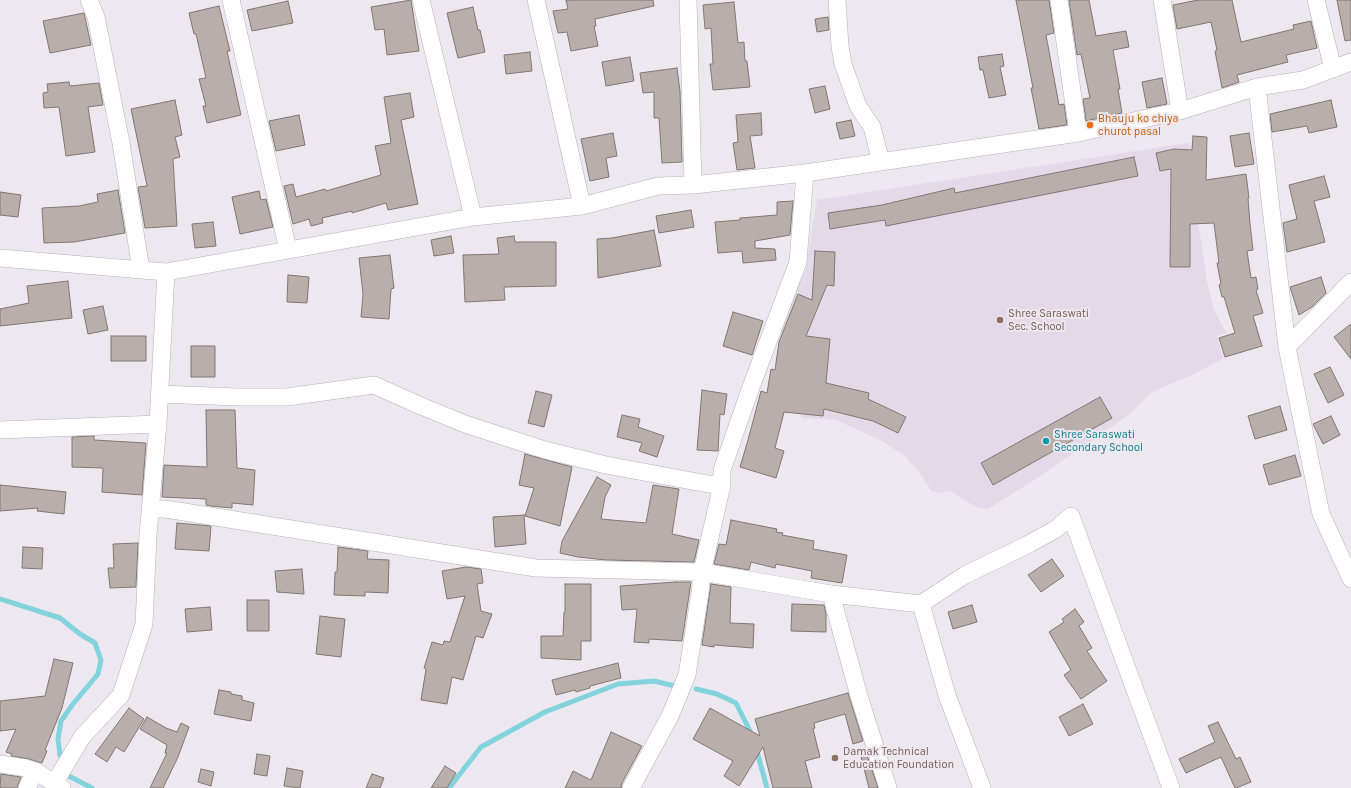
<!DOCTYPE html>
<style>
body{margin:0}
canvas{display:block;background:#ede7f0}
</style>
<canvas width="1351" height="788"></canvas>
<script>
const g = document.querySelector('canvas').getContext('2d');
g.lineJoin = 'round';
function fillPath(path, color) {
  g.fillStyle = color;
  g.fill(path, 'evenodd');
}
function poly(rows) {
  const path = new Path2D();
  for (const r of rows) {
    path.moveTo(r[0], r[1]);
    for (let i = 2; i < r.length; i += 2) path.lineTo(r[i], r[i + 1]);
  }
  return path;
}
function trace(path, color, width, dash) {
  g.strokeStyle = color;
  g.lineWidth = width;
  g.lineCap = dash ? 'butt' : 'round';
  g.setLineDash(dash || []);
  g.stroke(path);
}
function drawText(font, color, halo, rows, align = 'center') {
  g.font = font + ' Karla,sans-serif';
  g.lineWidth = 4;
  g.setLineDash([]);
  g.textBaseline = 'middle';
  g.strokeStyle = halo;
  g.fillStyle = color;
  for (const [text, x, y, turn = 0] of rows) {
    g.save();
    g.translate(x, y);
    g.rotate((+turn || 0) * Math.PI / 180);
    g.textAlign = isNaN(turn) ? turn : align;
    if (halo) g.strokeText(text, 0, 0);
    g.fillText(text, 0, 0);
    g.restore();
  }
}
const built = poly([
 [1188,143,1192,149,1191,163,1196,207,1207,282,1214,310,1226,332,1217,336,1223,356,1222,359,1194,374,1152,392,1130,414,1036,479,988,509,976,507,950,491,939,493,931,491,919,472,905,456,882,441,836,420,802,418,800,414,809,340,777,330,786,309,805,272,817,200]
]);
const stream = poly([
 [0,599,60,618,80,634,95,643,101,660,98,674,73,704,61,721,58,739,60,755],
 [696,689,717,694,736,703,752,735],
 [756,748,767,788],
 [67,775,92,788],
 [449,788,481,747,545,712,618,684,654,681,675,686]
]);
const building = poly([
 [411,0,419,51,387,55,384,29,375,30,371,7,411,0],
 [566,0,653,0,654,6,595,19,596,26,594,26,598,46,571,51,567,32,558,33,553,11,568,9,566,0],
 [1016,0,1049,0,1054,33,1046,35,1059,105,1064,104,1067,125,1039,129,1031,88,1033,88,1016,0],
 [1069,0,1089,0,1096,36,1126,31,1129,47,1113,50,1120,89,1118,89,1122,113,1086,121,1083,99,1090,98,1081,54,1077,55,1069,0],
 [1198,0,1232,0,1241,42,1294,29,1293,25,1311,21,1317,48,1286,55,1288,62,1237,75,1239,82,1222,88,1215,51,1217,50,1211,22,1177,29,1173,5,1198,0],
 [1337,0,1351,0,1351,40,1345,41,1337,0],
 [288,1,293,23,252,31,247,10,288,1],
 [734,2,738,43,744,42,745,61,747,61,750,87,713,90,710,64,713,64,711,28,705,29,703,5,734,2],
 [219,6,230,51,227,51,241,115,207,123,203,106,206,106,199,79,206,78,196,34,194,34,189,13,219,6],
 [473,7,478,30,480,30,485,52,458,58,447,13,473,7],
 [84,13,91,45,50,53,43,21,84,13],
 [828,17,829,30,817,32,815,19,828,17],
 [530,52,532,71,506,74,504,55,530,52],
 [1002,54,1004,66,1000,67,1006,95,989,98,983,70,980,70,978,57,1002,54],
 [630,57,634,81,606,86,602,62,630,57],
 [677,68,680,91,682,162,662,163,659,118,654,118,654,92,643,93,640,73,677,68],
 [1162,78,1167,104,1147,108,1142,82,1162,78],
 [69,82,70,86,99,83,103,105,88,107,95,152,66,156,59,107,44,108,43,93,48,92,47,84,69,82],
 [825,86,830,109,815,113,809,89,825,86],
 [410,93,414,117,401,120,418,204,388,210,386,203,352,213,352,211,322,218,323,223,311,226,309,219,293,224,284,186,293,184,296,197,325,189,326,191,381,175,375,146,391,143,384,97,410,93],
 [175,100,182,135,175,137,180,157,173,159,177,226,145,228,138,187,147,186,131,109,175,100],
 [1331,100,1337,127,1309,133,1307,126,1272,132,1270,114,1331,100],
 [761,113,762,135,750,136,755,168,737,170,733,143,738,142,736,115,761,113],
 [299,115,305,145,276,151,269,121,299,115],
 [851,120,855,136,840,139,836,123,851,120],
 [613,133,617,156,606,158,609,177,590,181,581,139,613,133],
 [1249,133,1254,164,1235,167,1230,136,1249,133],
 [1193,136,1207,137,1206,180,1246,174,1249,198,1248,198,1250,224,1253,250,1247,251,1251,278,1256,277,1258,289,1256,290,1263,313,1253,316,1262,346,1225,357,1219,338,1235,333,1224,297,1222,297,1219,285,1221,284,1217,263,1219,263,1214,223,1190,224,1190,267,1170,267,1171,169,1160,171,1156,153,1174,149,1192,150,1193,136],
 [1134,157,1138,176,886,226,885,220,830,229,828,213,882,205,954,188,955,193,1134,157],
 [1324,176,1330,197,1314,201,1325,242,1287,252,1283,223,1297,219,1289,185,1324,176],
 [118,190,125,233,74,242,44,243,42,208,79,206,98,202,97,194,118,190],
 [259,191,261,200,266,199,273,227,240,234,232,197,259,191],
 [0,192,21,195,18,217,0,215,0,192],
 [793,201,790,235,755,241,755,248,775,249,776,260,743,263,742,251,718,253,715,222,740,220,740,218,777,215,777,202,793,201],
 [691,210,694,227,659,233,656,216,691,210],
 [213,222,216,246,195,248,192,224,213,222],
 [654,230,661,266,598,278,597,239,612,238,654,230],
 [451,236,454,253,434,256,431,240,451,236],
 [514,236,515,242,556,242,556,286,504,287,505,300,465,302,463,255,499,254,497,238,514,236],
 [815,251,835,252,834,286,827,285,806,336,830,339,826,383,869,393,868,399,906,417,898,433,873,421,824,409,823,416,784,412,775,448,784,451,776,478,740,467,748,440,761,391,767,393,771,369,775,370,779,342,798,294,812,300,815,251],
 [390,255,394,288,391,289,389,319,361,317,363,294,359,258,390,255],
 [288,275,309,277,307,303,287,302,288,275],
 [1321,277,1326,293,1312,307,1299,315,1290,287,1321,277],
 [68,281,72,318,0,326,0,309,29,303,27,286,68,281],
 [103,306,108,330,88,334,83,310,103,306],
 [733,312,763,321,752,355,723,346,733,312],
 [1351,324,1351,359,1334,337,1351,324],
 [111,336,146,336,146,361,111,361,111,336],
 [191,346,215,346,215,377,191,377,191,346],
 [1330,367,1344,395,1328,403,1314,374,1330,367],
 [702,390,727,394,724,415,720,414,718,451,697,450,702,390],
 [536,391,552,395,544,427,528,423,536,391],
 [1100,397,1112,418,993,485,981,463,1100,397],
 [1280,406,1287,430,1255,439,1248,416,1280,406],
 [206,410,235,410,237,468,255,470,253,505,232,503,232,508,211,506,206,505,206,499,162,497,164,465,207,467,206,410],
 [622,415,640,419,638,427,664,436,657,457,639,451,642,443,617,437,622,415],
 [1331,416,1340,435,1323,444,1313,424,1331,416],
 [94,436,94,440,146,443,142,495,102,492,103,468,72,467,72,437,94,436],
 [525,454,572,467,560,526,525,516,534,488,519,485,525,454],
 [1295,455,1301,476,1269,485,1263,465,1295,455],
 [597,477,611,485,605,497,601,519,646,523,653,485,679,489,672,534,699,540,694,562,606,560,578,557,560,553,562,541,597,477],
 [0,485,66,492,64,514,37,511,38,508,0,511,0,485],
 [524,515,526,544,495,547,493,517,524,515],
 [731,520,777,529,776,532,783,533,782,535,814,541,813,549,847,555,842,583,811,578,812,571,776,564,775,568,751,562,749,570,714,564,719,544,726,545,731,520],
 [177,523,211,526,209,551,175,549,177,523],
 [138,543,136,587,110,588,108,568,114,568,113,544,138,543],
 [23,547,43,548,42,569,22,568,23,547],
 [338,547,368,551,367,559,389,560,388,593,365,592,365,596,334,595,335,572,337,572,338,547],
 [1052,559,1064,576,1041,592,1028,575,1052,559],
 [466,567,481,569,483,583,477,584,481,611,492,614,483,638,476,636,463,680,452,677,447,704,421,700,426,669,424,668,432,642,443,645,444,641,450,642,465,596,447,599,442,571,466,567],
 [302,569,304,594,277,592,275,571,302,569],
 [676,582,691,582,682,641,649,639,649,643,634,642,637,609,622,610,620,586,676,582],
 [565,584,591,584,591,641,581,641,581,660,541,658,541,636,563,636,564,612,565,612,565,584],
 [711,584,731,587,730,623,754,624,753,648,714,645,714,647,702,645,711,584],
 [247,600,269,600,269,631,247,631,247,600],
 [792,604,824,605,826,614,826,632,791,631,792,604],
 [972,605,977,622,953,629,948,612,972,605],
 [210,607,212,630,187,632,185,609,210,607],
 [1075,609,1084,622,1079,626,1092,648,1087,651,1107,681,1081,699,1064,675,1071,670,1049,632,1064,622,1062,619,1075,609],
 [320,616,345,619,341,657,316,654,320,616],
 [54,659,73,663,62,708,45,750,47,751,42,763,29,759,11,756,12,754,6,752,16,729,0,731,0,701,45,696,54,659],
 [618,663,621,678,590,686,590,688,576,692,575,690,556,695,552,680,618,663],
 [219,690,231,692,231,694,242,696,242,700,254,703,251,721,214,714,219,690],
 [848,693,863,741,853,744,845,714,814,723,815,728,813,729,820,757,805,761,812,788,773,788,763,747,739,786,724,776,733,761,693,739,710,708,760,736,755,719,848,693],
 [1083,704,1093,724,1069,736,1059,717,1083,704],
 [129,708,144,719,124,752,116,747,107,762,95,754,129,708],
 [147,717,166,728,177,732,181,723,189,727,178,757,163,788,150,788,167,753,165,753,167,745,140,729,147,717],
 [1218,722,1236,759,1240,757,1251,782,1236,788,1235,788,1221,757,1186,773,1179,759,1215,742,1208,726,1218,722],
 [611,732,642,746,622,783,621,788,565,788,573,771,591,780,611,732],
 [257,754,270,756,267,776,254,774,257,754],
 [867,755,878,788,869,788,861,757,867,755],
 [445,766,456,773,447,788,431,788,445,766],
 [287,768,303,771,300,788,284,786,287,768],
 [201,769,214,772,211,786,198,782,201,769],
 [1,774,21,777,17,788,0,788,1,774],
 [372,774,384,778,380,788,366,788,372,774]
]);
const minor = poly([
 [89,0,96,17,121,143,141,270],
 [231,0,288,250],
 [421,0,473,217],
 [536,0,582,206],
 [688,0,693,185],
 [837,0,840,46,843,64,858,106,872,127,881,162],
 [1059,0,1078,133],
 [1162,0,1180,111],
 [1316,0,1333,69],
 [1257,87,1287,347,1321,514,1351,579],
 [0,258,166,272,473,217,582,206,658,186,693,185,805,173,1078,133,1180,111,1257,87,1303,80,1351,62],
 [1287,347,1351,282],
 [160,394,237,397,287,397,374,385,421,406,465,424,545,450,606,465,708,484,722,485],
 [0,430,158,424],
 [150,508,172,510,536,568,702,572,831,594,859,696,888,788],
 [831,594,921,604,965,575,1027,545,1056,529,1071,516,1171,788],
 [921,604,947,695,982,788],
 [0,764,26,768,35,771,62,788],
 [54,784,82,737,121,695,144,624,148,535,158,424,166,272],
 [27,788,35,771],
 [631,788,670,716,687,675,700,593,702,572,722,485,722,470,751,387,798,262,805,173]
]);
const markers = [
 [1090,125,4,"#e8710a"],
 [1000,320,4,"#8d6e63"],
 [1046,441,4,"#0f9aa8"],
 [835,758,4,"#8d6e63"]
];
const foodNames = [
 ["Bhauju ko chiya",1098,119],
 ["churot pasal",1098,132]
];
const educationNames = [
 ["Shree Saraswati",1008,314],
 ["Sec. School",1008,327],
 ["Damak Technical",843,752],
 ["Education Foundation",843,765]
];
const cultureNames = [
 ["Shree Saraswati",1054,435],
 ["Secondary School",1054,448]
];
fillPath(built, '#e4d9e8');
trace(stream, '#82d3db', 5);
fillPath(building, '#b9aeaa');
trace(building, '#817773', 1);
trace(minor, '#b7b0b9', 18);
trace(minor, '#fff', 17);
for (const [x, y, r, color] of markers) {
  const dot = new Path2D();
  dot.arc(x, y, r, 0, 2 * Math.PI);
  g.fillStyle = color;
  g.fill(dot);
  trace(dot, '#ede7f0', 1.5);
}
drawText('11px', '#c56008', '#ede7f0', foodNames, 'left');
drawText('11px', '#785e54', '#ede7f0', educationNames, 'left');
drawText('11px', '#0d838f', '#ede7f0', cultureNames, 'left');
</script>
